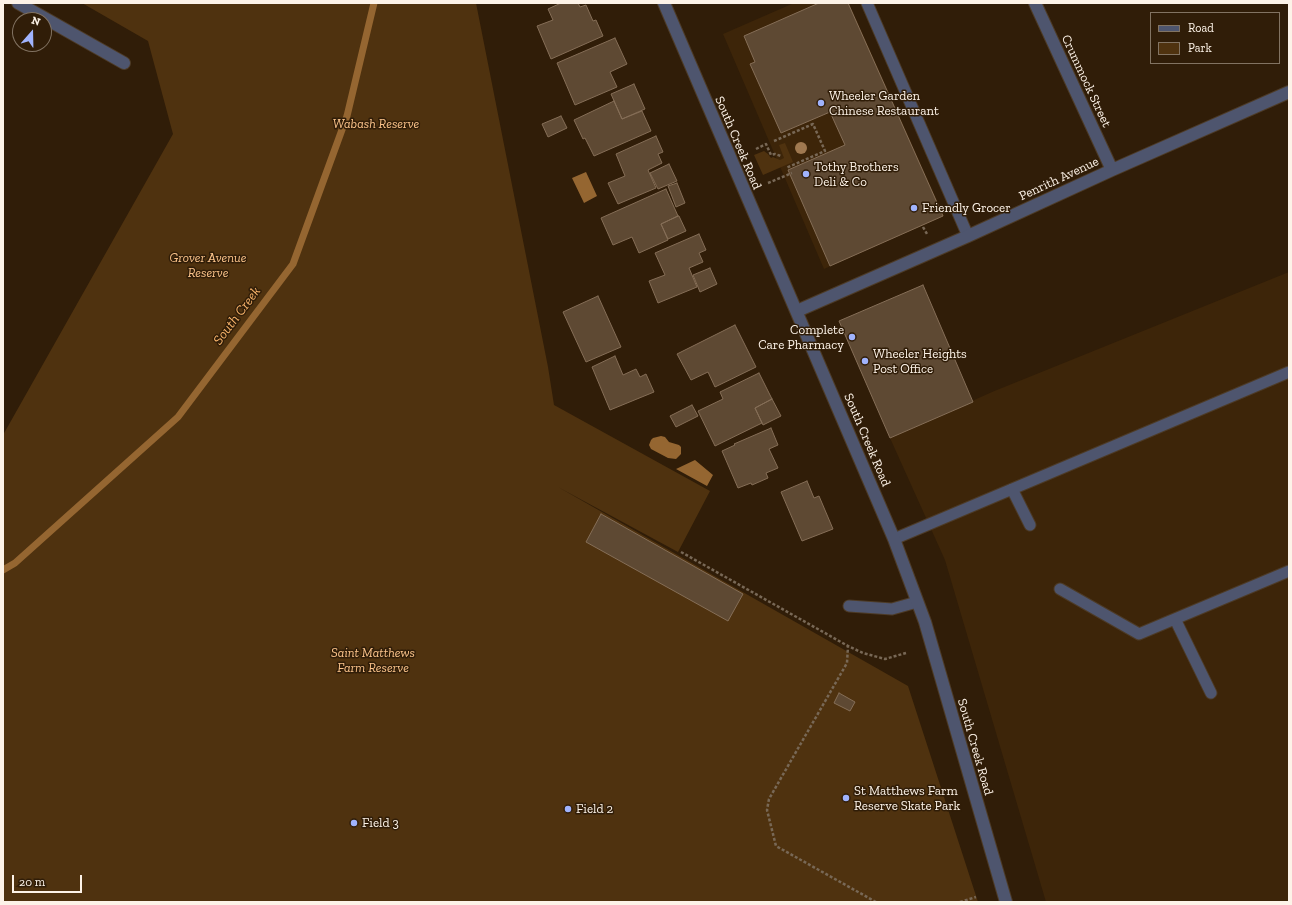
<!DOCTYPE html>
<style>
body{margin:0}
#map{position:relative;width:1292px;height:905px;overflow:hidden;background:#301d08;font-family:"Zilla Slab",serif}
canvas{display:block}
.frame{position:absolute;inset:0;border:4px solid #fdf3e8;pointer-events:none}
.legend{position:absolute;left:1150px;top:12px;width:130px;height:52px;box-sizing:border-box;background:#301d08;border:1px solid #827362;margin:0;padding:5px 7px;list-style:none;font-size:12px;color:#fdf3e8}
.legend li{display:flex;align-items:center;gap:8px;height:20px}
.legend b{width:20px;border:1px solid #827362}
.north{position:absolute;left:12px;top:12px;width:40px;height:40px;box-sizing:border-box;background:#301d08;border:1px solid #827362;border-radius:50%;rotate:20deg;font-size:11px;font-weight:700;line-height:16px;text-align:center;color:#fdf3e8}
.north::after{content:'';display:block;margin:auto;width:14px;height:18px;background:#a0b3fd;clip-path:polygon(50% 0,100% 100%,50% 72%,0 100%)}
.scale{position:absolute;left:12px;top:875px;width:70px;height:18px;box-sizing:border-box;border:2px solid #fdf3e8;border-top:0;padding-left:5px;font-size:12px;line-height:14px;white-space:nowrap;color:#fdf3e8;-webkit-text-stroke:3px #301d08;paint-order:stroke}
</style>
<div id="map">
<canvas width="1292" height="905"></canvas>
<div class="frame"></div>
<ul class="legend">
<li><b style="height:5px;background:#4e556e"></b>Road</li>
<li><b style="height:11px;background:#4f320f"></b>Park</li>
</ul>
<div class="north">N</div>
<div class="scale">20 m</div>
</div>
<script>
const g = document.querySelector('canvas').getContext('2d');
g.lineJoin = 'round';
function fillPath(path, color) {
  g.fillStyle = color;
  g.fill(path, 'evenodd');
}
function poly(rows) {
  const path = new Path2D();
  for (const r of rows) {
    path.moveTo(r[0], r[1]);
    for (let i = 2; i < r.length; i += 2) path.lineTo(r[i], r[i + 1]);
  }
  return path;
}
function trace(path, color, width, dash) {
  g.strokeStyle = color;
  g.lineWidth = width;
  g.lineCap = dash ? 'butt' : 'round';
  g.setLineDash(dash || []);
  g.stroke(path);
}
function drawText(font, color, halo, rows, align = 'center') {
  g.font = font + ' "Zilla Slab",serif';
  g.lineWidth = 3;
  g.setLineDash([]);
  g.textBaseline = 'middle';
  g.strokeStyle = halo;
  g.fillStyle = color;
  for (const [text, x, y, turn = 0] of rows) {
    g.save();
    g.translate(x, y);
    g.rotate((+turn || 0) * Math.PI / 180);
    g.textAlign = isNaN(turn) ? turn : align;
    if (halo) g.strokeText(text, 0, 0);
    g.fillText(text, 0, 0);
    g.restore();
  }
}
const built = poly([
 [794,3,849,3,944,216,824,269,723,34],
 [1289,272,1289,902,1046,902,945,560,890,438,992,392]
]);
const green = poly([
 [82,3,476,3,548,367,554,405,710,491,678,552,558,487,908,686,978,902,3,902,3,435,173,134,148,41],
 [785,143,793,162,763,175,754,155,764,151,768,154,771,158,773,157,780,160,784,158,779,145]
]);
const water = poly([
 [586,172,597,196,584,203,572,178],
 [661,436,665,437,669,442,679,445,681,447,681,454,676,459,668,458,651,449,649,445,651,440,653,438],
 [695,460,713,475,707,486,676,469]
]);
const stream = poly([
 [3,570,15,563,178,417,293,264,347,116,374,3]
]);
const building = poly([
 [561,3,578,3,580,7,586,5,593,21,596,20,603,36,551,59,537,26,553,20,548,9,561,3],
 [819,3,848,3,943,216,830,266,788,170,845,145,830,112,781,133,750,64,755,62,744,36,819,3],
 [615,38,627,64,610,72,617,87,575,105,557,63,615,38],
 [634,84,645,109,622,119,611,94,634,84],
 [614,101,622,119,642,111,651,131,594,156,585,138,583,139,574,120,614,101],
 [561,116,567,128,548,137,542,124,561,116],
 [656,136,663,152,658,154,662,163,648,170,656,188,618,204,608,183,625,176,616,154,656,136],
 [669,164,677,181,658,189,650,173,669,164],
 [677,183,685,203,676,207,668,186,677,183],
 [666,189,678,216,661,224,668,240,639,253,632,237,613,245,601,218,666,189],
 [678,216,679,216,686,231,668,239,661,224,678,216],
 [699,234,706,250,699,253,703,262,689,268,697,287,658,303,649,281,665,275,655,253,699,234],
 [710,268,717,284,700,292,693,275,710,268],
 [923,285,973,402,890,438,839,321,923,285],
 [598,296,621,347,586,362,563,312,598,296],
 [735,325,756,367,715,387,708,372,691,380,677,354,735,325],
 [615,356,623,375,636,369,640,377,646,374,654,392,610,410,592,367,615,356],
 [759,373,772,399,755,408,762,423,715,446,698,411,723,399,720,392,759,373],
 [772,399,781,416,763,425,755,408,772,399],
 [692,405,698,416,676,427,670,416,692,405],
 [771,428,778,445,769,449,778,468,766,473,768,478,752,485,751,483,738,488,722,451,735,445,734,444,771,428],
 [807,481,814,498,819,496,833,529,802,541,781,492,807,481],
 [601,514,743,594,728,621,586,542,601,514],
 [839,693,855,702,850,711,834,703,839,693]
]);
const path = poly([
 [774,141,813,124,825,151,786,168],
 [756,149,766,144,771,155,775,154,781,156],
 [768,183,792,173],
 [923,227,927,234],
 [681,552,848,646],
 [876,902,776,846,767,810,769,799,847,663,848,646,863,653,885,659,906,653],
 [960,902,976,897]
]);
const service = poly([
 [867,3,968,236],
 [1012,489,1030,525],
 [894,539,1289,372],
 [1060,589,1139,634,1289,571],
 [849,606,892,609,917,602],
 [1175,619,1211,693]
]);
const minor = poly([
 [18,3,124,63],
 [1035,3,1112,170],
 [797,311,968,236,1112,170,1289,92]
]);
const tertiary = poly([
 [664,3,894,539,925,622,1006,902]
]);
const trees = [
 [801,148]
];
const markers = [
 [821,103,4,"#a0b3fd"],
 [806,174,4,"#a0b3fd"],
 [914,208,4,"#a0b3fd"],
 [852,337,4,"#a0b3fd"],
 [865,361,4,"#a0b3fd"],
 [846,798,4,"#a0b3fd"],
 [568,809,4,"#a0b3fd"],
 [354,823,4,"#a0b3fd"]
];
const streetNames = [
 ["Crummock Street",1086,81,65],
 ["South Creek Road",738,143,67],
 ["Penrith Avenue",1059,179,-25],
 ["South Creek Road",867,440,67],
 ["South Creek Road",975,747,74]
];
const poiNames = [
 ["Wheeler Garden",829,96],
 ["Chinese Restaurant",829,111],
 ["Tothy Brothers",814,167],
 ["Deli & Co",814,182],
 ["Friendly Grocer",922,208],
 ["Complete",844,330,"right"],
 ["Care Pharmacy",844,345,"right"],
 ["Wheeler Heights",873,354],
 ["Post Office",873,369],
 ["St Matthews Farm",854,791],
 ["Reserve Skate Park",854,806],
 ["Field 2",576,809],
 ["Field 3",362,823]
];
const parkNames = [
 ["Wabash Reserve",376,124],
 ["Grover Avenue",208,258],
 ["Reserve",208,273],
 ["Saint Matthews",373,653],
 ["Farm Reserve",373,668]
];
const waterNames = [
 ["South Creek",237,316,-53]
];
fillPath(built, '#3d2509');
fillPath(green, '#4f320f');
fillPath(water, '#956631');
trace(stream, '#956631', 7);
fillPath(building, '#5e4933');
trace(building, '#856e57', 1);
trace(service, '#4d3b27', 13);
trace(minor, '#4d3b27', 14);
trace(tertiary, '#4d3b27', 14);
trace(path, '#786856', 2.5, [3, 2]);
trace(service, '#4e556e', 11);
trace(minor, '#4e556e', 12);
trace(tertiary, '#4e556e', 12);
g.fillStyle = '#a07950';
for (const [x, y] of trees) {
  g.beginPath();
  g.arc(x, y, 6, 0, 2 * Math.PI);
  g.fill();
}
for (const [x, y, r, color] of markers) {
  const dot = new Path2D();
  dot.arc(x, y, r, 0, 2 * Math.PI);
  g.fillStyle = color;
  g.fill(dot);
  trace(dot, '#301d08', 1.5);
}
drawText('13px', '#fdf3e8', '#301d08', streetNames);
drawText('13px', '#fdf3e8', '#301d08', poiNames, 'left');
drawText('italic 13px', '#fcc48b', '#301d08', parkNames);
drawText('italic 14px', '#fbb66c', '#301d08', waterNames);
</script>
